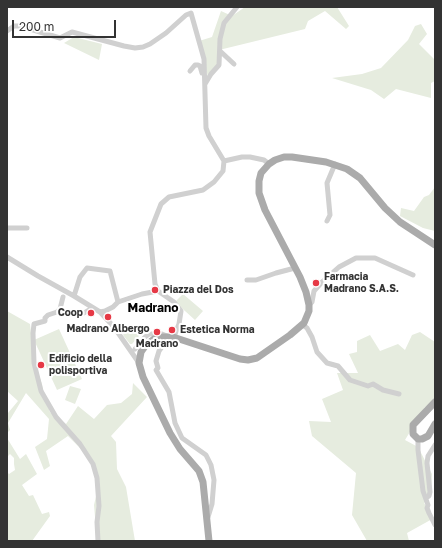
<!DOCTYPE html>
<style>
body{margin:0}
#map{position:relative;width:442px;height:548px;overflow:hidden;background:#fff;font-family:"Golos Text",sans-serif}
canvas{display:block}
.frame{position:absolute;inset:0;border:8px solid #333;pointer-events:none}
.scale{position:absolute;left:12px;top:20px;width:104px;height:18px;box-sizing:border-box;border:2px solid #333;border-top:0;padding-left:5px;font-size:12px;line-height:14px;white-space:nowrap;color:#333;-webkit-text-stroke:3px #fff;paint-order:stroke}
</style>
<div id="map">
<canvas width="442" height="548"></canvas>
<div class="frame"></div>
<div class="scale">200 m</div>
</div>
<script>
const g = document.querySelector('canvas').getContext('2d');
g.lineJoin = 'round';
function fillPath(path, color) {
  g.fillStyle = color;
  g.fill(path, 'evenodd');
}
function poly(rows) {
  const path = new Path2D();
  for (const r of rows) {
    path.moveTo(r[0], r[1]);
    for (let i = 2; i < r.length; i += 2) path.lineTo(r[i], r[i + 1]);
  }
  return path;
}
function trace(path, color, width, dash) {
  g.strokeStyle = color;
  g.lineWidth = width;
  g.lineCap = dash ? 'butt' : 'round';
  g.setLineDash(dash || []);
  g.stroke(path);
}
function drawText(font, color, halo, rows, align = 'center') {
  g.font = font + ' "Golos Text",sans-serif';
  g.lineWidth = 4;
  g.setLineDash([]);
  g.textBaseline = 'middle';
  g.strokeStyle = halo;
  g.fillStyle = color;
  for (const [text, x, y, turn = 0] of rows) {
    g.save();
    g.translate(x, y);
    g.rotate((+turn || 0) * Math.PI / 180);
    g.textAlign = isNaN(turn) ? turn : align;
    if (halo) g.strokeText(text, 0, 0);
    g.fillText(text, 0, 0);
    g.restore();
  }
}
const green = poly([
 [245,7,337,7,349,26,346,29,325,11,308,21,305,29,219,50,218,65,208,77,199,41,212,37,221,11,232,16],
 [421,24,427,34,419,44,435,60,435,81,431,83,431,98,396,89,384,99,371,90,332,78,362,74,381,68,408,40,415,26],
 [74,37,102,44,99,60,64,43],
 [435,187,435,231,423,228,400,216,401,208,414,211,424,197,429,195],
 [183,294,203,311,195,320,175,302],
 [7,311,30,324,34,360,42,384,45,399,50,412,66,424,78,406,94,419,107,405,121,403,132,394,133,383,147,397,111,436,116,442,117,469,126,487,135,541,97,541,94,505,99,483,93,461,68,436,46,451,50,466,44,470,35,447,47,439,49,419,26,393,8,423,10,430,7,433,7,412,8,413,18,401,7,391],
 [130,325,138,331,139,336,132,344,130,344,123,335],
 [59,329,82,379,57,390,34,340],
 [420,332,435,342,435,405,425,407,405,440,418,447,432,474,431,496,424,503,434,518,407,533,409,541,367,541,352,515,356,473,312,436,309,421,331,422,322,399,343,390,337,373,358,373,349,354,357,352,357,341,370,335,380,351,398,344,405,350,412,335],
 [70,386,81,389,75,404,65,400],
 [7,438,20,459,26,454,37,474,22,485,29,496,33,495,42,514,49,512,50,516,32,541,7,541,7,472,9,474,15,470,14,464,14,458,10,454,7,457]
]);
const minor = poly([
 [7,31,14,26,20,26,60,38,72,32,124,46,135,48,143,47,150,44,166,33,186,15,191,13,204,59,206,128,209,136,224,161],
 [220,51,234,64],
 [190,71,195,65,198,65,200,66,202,73],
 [205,84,211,74,219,65,220,39,224,23,237,7],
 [224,161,242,157,250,157,264,160,269,164],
 [327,221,330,215,327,183,335,164],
 [7,228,27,228],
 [7,257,38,276,74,296,100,312,114,327,139,363],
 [247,280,256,280,276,273,295,268],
 [74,296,80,277,87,268,110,271,118,302],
 [309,305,312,302,314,291,322,282,339,267,356,258,375,258,413,275],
 [92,308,84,313,57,312,48,315,45,318,45,321,34,324,33,333,34,363,41,391,56,417,80,444,93,464,97,478,99,506,97,522,98,541],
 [57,312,60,309,63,297],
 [100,312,105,311,113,307,118,302,142,294,158,291],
 [303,325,307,328,312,337,317,352,327,363,338,366,350,380,368,386,373,384,383,390,399,394],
 [135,349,145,337,149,334,162,334,167,336],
 [418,439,418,450,423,491,428,505,427,508,429,513,435,525],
 [426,498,429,496,430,492,427,463,428,456,435,445],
 [208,517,212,504,214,480,211,465,206,455,182,438,175,423,169,392,156,370,158,368,156,361,159,351,166,341,173,337,175,334,179,324,181,311,174,302,158,291,155,284,150,232,161,204,169,197,203,190,214,182,223,171,224,161]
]);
const major = poly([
 [435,402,413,425,413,434,418,439,422,439,428,436,435,424],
 [209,541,203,482,199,471,180,449,170,433,143,377,139,363,141,352,146,345,154,339,163,337,173,337,240,359,248,360,257,358,290,335,304,323,309,311,309,305,306,292,300,277,265,210,259,193,259,181,261,173,269,164,275,160,284,157,292,157,326,162,347,169,360,178,385,208,400,222,435,245]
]);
const markers = [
 [316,283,4,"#e63946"],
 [155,290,4,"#e63946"],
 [91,313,4,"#e63946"],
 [108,317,4,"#e63946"],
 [172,330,4,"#e63946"],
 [157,332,4,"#e63946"],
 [41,365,4,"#e63946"]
];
const poiNames = [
 ["Farmacia",324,277],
 ["Madrano S.A.S.",324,289],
 ["Piazza del Dos",163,290],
 ["Coop",83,313,"right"],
 ["Madrano Albergo",108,329,"center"],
 ["Estetica Norma",180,330],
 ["Madrano",157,344,"center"],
 ["Edificio della",49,359],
 ["polisportiva",49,371]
];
const quarterNames = [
 ["Madrano",153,308]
];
fillPath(green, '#e6ecdf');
trace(minor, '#d0d0d0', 5);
trace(major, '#ababab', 7);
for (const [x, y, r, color] of markers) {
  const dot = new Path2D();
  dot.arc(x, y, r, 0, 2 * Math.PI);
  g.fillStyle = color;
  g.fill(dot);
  trace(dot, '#fff', 1.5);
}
drawText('bold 10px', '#333', '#fff', poiNames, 'left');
drawText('bold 12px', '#000', '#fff', quarterNames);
</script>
